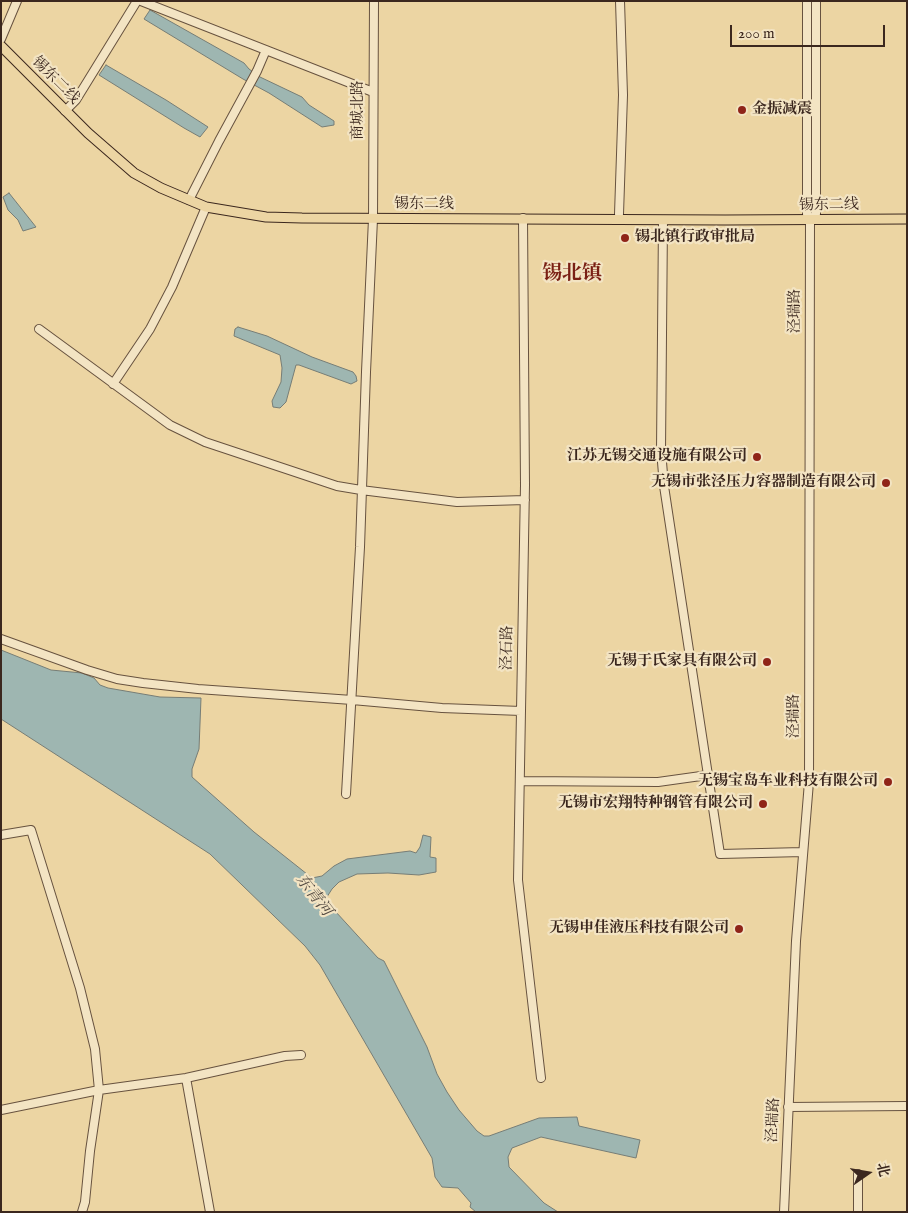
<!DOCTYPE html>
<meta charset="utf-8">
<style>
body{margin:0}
#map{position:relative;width:908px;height:1213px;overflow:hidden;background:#ecd5a3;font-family:"IM FELL English","Noto Serif SC",serif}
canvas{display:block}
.frame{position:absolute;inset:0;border:2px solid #3b271e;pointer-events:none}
.north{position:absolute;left:843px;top:1148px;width:50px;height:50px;-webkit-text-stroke:4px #f3e4c3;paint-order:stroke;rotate:77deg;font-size:14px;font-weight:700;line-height:20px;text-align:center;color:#3b271e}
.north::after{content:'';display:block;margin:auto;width:18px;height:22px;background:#3b271e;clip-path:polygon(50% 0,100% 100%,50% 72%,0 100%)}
.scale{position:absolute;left:730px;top:25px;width:155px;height:22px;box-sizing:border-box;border:2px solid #3b271e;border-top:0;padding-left:6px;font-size:15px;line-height:18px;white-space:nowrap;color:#3b271e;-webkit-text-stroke:4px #f3e4c3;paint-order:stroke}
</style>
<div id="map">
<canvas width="908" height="1213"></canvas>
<div class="frame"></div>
<div class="north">北</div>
<div class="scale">200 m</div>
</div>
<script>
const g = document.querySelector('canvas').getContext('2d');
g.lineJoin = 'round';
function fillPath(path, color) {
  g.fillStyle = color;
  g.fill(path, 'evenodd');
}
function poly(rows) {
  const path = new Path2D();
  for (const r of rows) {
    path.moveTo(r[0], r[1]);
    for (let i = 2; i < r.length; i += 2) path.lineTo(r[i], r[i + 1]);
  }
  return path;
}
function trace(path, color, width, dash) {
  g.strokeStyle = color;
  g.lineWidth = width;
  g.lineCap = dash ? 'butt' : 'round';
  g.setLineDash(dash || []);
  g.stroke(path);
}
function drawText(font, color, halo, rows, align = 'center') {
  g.font = font + ' "IM FELL English","Noto Serif SC",serif';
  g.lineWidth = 4.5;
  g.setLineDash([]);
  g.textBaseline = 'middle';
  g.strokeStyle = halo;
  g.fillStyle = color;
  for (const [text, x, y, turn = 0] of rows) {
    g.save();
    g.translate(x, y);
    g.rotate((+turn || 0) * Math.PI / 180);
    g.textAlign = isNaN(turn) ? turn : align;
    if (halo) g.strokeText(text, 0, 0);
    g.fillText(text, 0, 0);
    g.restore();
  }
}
const water = poly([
 [150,10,244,63,249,69,260,77,302,97,309,105,334,121,334,125,322,127,269,93,243,79,144,19,150,10],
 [106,65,166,100,208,127,200,137,184,128,99,75,106,65],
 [9,193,36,227,23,231,18,220,8,210,3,197,9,193],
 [238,327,267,336,312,357,353,372,356,376,357,381,351,384,299,365,296,365,286,402,280,408,273,407,272,401,281,382,282,368,280,355,234,336,235,329,238,327],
 [1,650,51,670,82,673,94,678,100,685,108,688,160,697,201,698,199,749,192,769,192,777,254,832,312,878,322,876,334,866,347,859,410,851,416,853,420,847,423,835,431,837,430,857,436,858,436,872,419,875,388,873,357,874,339,882,332,889,325,900,378,958,384,961,427,1047,437,1074,447,1092,459,1110,477,1131,484,1136,489,1136,539,1118,577,1117,579,1126,640,1140,636,1158,541,1137,512,1148,508,1157,509,1167,544,1203,558,1212,476,1212,470,1207,471,1203,458,1188,442,1187,435,1177,432,1158,320,965,305,946,210,854,1,719,1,650]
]);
const minor = poly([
 [141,1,373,92],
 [1,39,17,1],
 [65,111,76,100,137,1],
 [189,200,219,141,257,71,266,50],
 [619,214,623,95,620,1],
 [523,218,525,485,518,880,541,1078],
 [663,220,661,450,664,486,720,854,803,852],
 [810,220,816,214,816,1],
 [39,329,170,425,205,442,337,486,361,490,457,502,525,500],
 [113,384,150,329,172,287,206,207],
 [1,639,87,670,117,679,143,683,198,689,352,700,442,708,521,711],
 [520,781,658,782,708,775],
 [346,794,360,547,366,372,373,219,374,1],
 [1,835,31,830,80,988,95,1049,99,1090,90,1151,85,1202,82,1212],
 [186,1078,210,1212],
 [788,1107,907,1106],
 [1,1110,99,1090,186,1078,285,1056,301,1055],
 [858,1174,858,1212],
 [784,1212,796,941,809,782,810,220,807,214,807,1]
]);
const major = poly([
 [1,46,88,133,134,173,161,188,206,207,266,217,302,218,725,220,907,219]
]);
const markers = [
 [742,110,5,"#8f2418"],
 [625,238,5,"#8f2418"],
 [757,457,5,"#8f2418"],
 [886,483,5,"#8f2418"],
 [767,662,5,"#8f2418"],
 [888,782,5,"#8f2418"],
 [763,804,5,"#8f2418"],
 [739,929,5,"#8f2418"]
];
const streetNames = [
 ["锡东二线",55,81,45],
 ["商城北路",359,110,-90],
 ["锡东二线",424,205],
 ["锡东二线",829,206,-1],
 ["泾瑞路",796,311,-90],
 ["泾石路",508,648,-89],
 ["泾瑞路",795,716,-90],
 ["泾瑞路",774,1120,-87]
];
const poiNames = [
 ["金振减震",752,110,"left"],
 ["锡北镇行政审批局",635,238,"left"],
 ["江苏无锡交通设施有限公司",747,457],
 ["无锡市张泾压力容器制造有限公司",876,483],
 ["无锡于氏家具有限公司",757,662],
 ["无锡宝岛车业科技有限公司",878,782],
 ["无锡市宏翔特种钢管有限公司",753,804],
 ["无锡申佳液压科技有限公司",729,929]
];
const waterNames = [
 ["东青河",313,896,52]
];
const districtNames = [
 ["锡北镇",572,275]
];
fillPath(water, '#9eb6b1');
trace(water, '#767d76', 1);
trace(minor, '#67523f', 10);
trace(major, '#3b271e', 11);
trace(minor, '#f3e4c3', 8);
trace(major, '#ecd5a3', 9);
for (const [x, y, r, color] of markers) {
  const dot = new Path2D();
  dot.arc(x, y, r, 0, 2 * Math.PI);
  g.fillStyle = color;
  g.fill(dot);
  trace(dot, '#f3e4c3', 2);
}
drawText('15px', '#3b271e', '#f3e4c3', streetNames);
drawText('bold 15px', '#3b271e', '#f3e4c3', poiNames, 'right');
drawText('italic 16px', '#544b43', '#f3e4c3', waterNames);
drawText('bold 20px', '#7a1f14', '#f3e4c3', districtNames);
</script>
